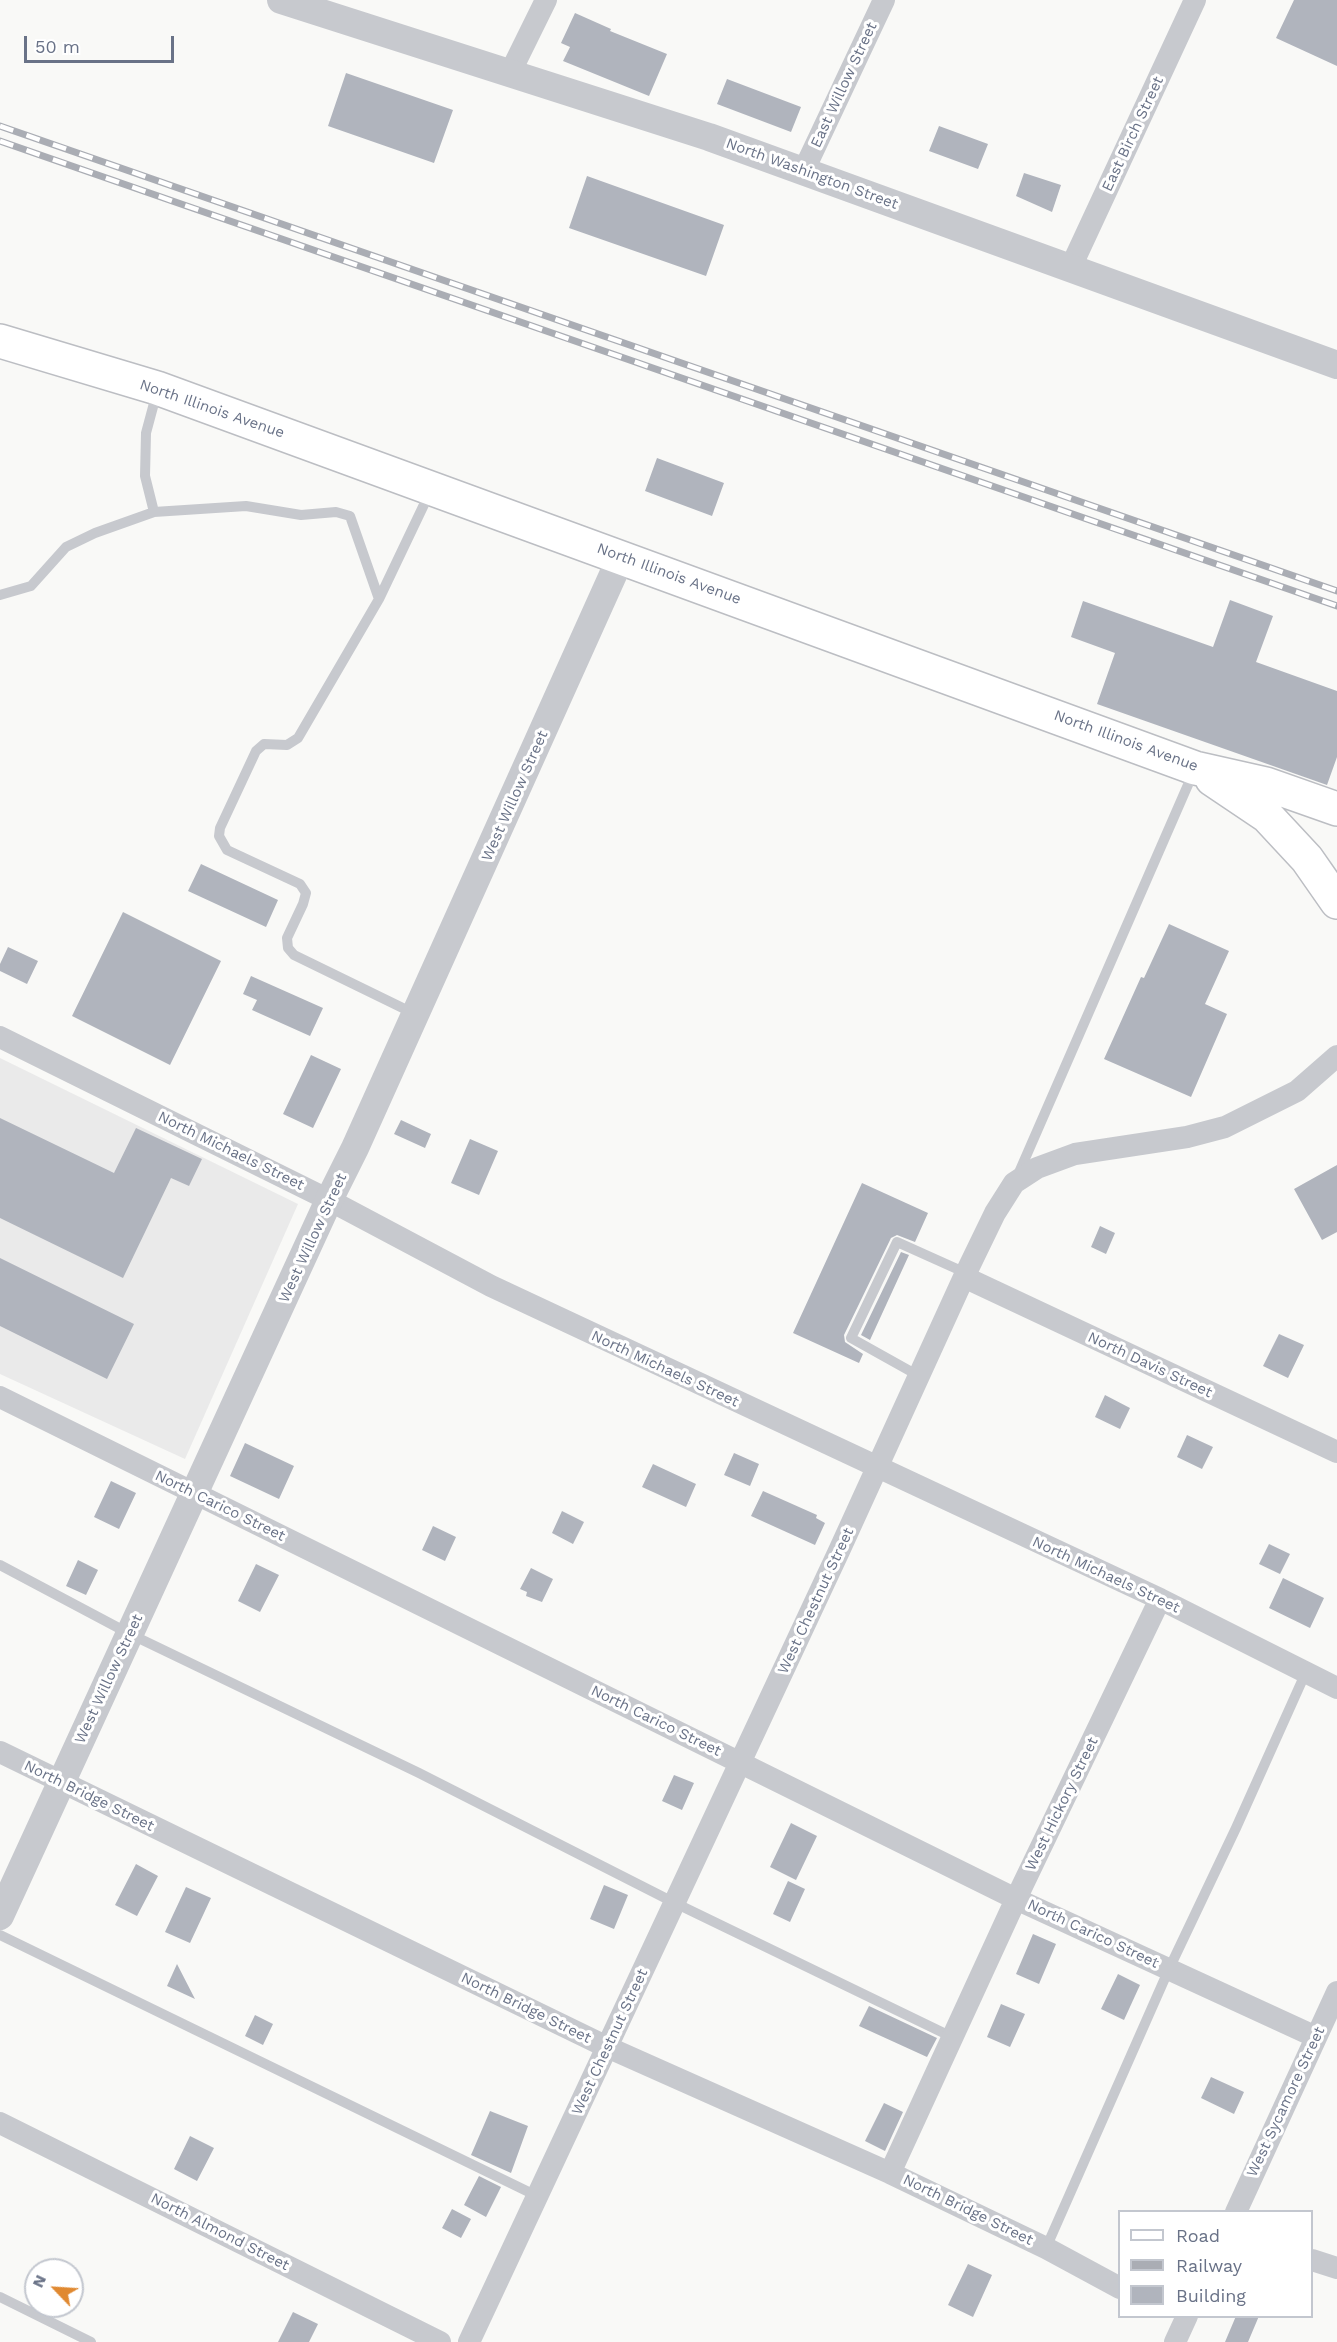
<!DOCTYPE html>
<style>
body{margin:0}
#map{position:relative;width:1337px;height:2342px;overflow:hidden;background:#f9f9f7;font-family:"Work Sans",sans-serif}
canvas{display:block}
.legend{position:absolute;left:1118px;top:2210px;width:195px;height:108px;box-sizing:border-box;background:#fff;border:2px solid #c3c7cf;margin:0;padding:8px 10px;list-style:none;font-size:18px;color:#697287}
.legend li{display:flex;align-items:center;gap:12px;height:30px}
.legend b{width:30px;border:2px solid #c3c7cf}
.north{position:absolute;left:24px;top:2258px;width:60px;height:60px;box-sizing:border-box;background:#fff;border:2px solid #c3c7cf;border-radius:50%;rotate:295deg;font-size:16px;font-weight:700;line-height:24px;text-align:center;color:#697287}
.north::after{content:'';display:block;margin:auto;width:21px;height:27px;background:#e08931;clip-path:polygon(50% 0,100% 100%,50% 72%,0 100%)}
.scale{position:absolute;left:24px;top:36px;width:150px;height:27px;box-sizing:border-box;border:3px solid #697287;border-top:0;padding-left:8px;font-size:18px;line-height:21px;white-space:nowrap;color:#697287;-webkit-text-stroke:4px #fff;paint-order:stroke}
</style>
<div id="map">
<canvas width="1337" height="2342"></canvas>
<ul class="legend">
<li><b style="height:8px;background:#fff"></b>Road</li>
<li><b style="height:8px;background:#aaadb4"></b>Railway</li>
<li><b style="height:16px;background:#b0b4bd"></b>Building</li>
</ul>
<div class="north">N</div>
<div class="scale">50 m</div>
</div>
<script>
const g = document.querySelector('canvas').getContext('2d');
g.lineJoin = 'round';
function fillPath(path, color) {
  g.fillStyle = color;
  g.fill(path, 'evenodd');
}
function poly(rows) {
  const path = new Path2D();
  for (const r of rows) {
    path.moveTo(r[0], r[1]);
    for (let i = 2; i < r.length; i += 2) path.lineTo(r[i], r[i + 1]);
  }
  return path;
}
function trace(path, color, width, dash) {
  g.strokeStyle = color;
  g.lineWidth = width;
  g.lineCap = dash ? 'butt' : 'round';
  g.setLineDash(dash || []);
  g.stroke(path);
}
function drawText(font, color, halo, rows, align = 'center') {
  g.font = font + ' "Work Sans",sans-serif';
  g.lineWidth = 6;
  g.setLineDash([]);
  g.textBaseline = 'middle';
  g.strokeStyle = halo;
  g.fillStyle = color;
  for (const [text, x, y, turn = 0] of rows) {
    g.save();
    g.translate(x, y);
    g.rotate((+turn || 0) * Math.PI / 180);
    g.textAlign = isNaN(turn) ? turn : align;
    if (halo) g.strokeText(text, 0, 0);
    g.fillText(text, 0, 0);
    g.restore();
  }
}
const built = poly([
 [0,1058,298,1204,185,1459,0,1374]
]);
const building = poly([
 [1294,0,1337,0,1337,66,1276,38],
 [575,13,611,29,610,31,667,54,649,96,563,61,570,47,561,43],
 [346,73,453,110,434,163,328,126],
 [727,79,801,107,791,132,717,104],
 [939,126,988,144,978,169,929,151],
 [1024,173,1061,185,1052,212,1016,196],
 [587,176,724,225,706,276,569,228],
 [657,458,724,483,712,516,645,491],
 [1230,600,1273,616,1256,662,1337,691,1337,757,1327,785,1097,704,1115,653,1071,637,1083,601,1213,647],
 [201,864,278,900,266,927,188,891],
 [123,912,221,961,170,1065,72,1016],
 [1169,924,1229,951,1205,1004,1227,1014,1191,1097,1104,1059,1141,977,1144,978],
 [8,947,38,961,27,984,0,971,0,964],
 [251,976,323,1008,310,1036,252,1010,257,1000,243,994],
 [311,1055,341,1069,313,1128,283,1114],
 [0,1118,114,1173,136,1128,202,1159,189,1186,171,1178,123,1278,0,1218],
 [401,1120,431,1134,425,1148,394,1134],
 [470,1139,498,1151,479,1195,451,1183],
 [1337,1165,1337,1232,1322,1240,1294,1189],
 [862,1183,928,1213,915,1242,897,1235,891,1238,844,1335,845,1342,863,1354,859,1363,793,1333],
 [1100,1226,1115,1233,1106,1254,1091,1247],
 [901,1252,909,1255,870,1340,861,1335],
 [0,1258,134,1324,107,1379,0,1326],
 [1279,1334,1304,1345,1288,1378,1263,1366],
 [1105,1395,1130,1408,1120,1429,1095,1417],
 [1187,1435,1213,1447,1202,1469,1177,1457],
 [245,1443,294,1466,279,1499,230,1476],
 [734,1453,759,1464,750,1486,724,1475],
 [653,1464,696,1484,686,1507,642,1487],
 [111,1481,136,1493,119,1529,94,1517],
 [763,1491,817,1515,816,1518,825,1523,815,1545,751,1516],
 [562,1511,584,1522,573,1544,552,1533],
 [433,1526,456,1537,445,1561,422,1550],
 [1269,1544,1290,1554,1280,1574,1259,1564],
 [78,1560,98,1570,86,1595,66,1586],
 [256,1564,279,1575,260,1612,238,1601],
 [531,1568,553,1579,542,1602,526,1596,527,1592,520,1589],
 [1283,1578,1324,1598,1310,1628,1269,1608],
 [674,1775,694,1783,682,1810,662,1801],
 [791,1823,817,1836,796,1880,770,1867],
 [136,1864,158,1876,137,1916,115,1905],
 [788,1881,805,1889,790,1922,773,1914],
 [604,1885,628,1895,614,1929,590,1919],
 [186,1887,211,1898,190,1943,165,1932],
 [1033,1934,1056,1944,1039,1984,1016,1974],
 [177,1964,195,1999,167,1986],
 [1118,1974,1140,1985,1124,2020,1101,2009],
 [1001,2004,1025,2014,1010,2047,987,2037],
 [869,2006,937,2038,927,2057,859,2026],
 [255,2015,273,2024,263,2045,245,2036],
 [1211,2077,1244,2092,1234,2114,1201,2098],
 [884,2103,903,2112,885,2151,865,2141],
 [490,2111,528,2126,511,2173,471,2155],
 [190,2136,214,2148,197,2181,174,2169],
 [479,2176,501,2187,486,2217,464,2205],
 [452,2209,471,2219,461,2238,442,2228],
 [968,2264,992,2275,973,2317,948,2305],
 [293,2312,318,2324,309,2342,278,2342],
 [1236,2316,1259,2316,1248,2342,1225,2342]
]);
const service = poly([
 [154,512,145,476,146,433,157,392],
 [0,595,31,586,66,547,95,533,154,512,246,506,301,515,336,512,350,516,379,599],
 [413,1013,294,955,288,948,287,938,303,904,306,893,300,884,227,850,219,836,220,828,256,751,264,744,287,745,298,738,379,599,430,492],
 [1017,1177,1194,771],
 [919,1376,851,1338,897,1242,966,1273],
 [0,1565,130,1634,419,1773,675,1903,952,2037],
 [0,1935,537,2196],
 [1046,2248,1169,1969,1236,1828,1306,1672],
 [0,2297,91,2342]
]);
const minor = poly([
 [510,73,546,0],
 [804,170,884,0],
 [1070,269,1195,0],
 [0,1037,329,1200,491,1286,1160,1599,1337,1688],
 [964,1277,1337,1452],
 [0,1397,1016,1899,1316,2037],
 [0,1752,607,2047,890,2173,1046,2248,1120,2288],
 [0,2123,440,2342],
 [890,2173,1016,1899,1160,1599],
 [1236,2212,1337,1992],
 [1312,2260,1337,2268],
 [469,2342,839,1551,964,1277,995,1213,1014,1183,1037,1168,1075,1154,1187,1137,1225,1127,1297,1091,1337,1056],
 [1175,2342,1187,2316]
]);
const tertiary = poly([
 [281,0,709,137,1337,365],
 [0,1916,329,1200,355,1148,621,557]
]);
const primary = poly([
 [0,341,157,388,1195,768,1266,784,1337,809],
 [1212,779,1267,816,1307,859,1337,902]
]);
const rail = poly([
 [0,126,1337,591],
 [0,141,1337,606]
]);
const streetNames = [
 ["East Willow Street",844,85,-65],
 ["East Birch Street",1133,134,-65],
 ["North Washington Street",812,174,20],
 ["North Illinois Avenue",212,409,19],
 ["North Illinois Avenue",669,574,20],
 ["North Illinois Avenue",1126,741,20],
 ["West Willow Street",515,796,-66],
 ["North Michaels Street",231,1151,26],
 ["West Willow Street",313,1238,-65],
 ["North Davis Street",1150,1365,25],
 ["North Michaels Street",665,1369,25],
 ["North Carico Street",220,1506,26],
 ["North Michaels Street",1106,1575,25],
 ["West Chestnut Street",816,1601,-65],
 ["West Willow Street",109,1679,-65],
 ["North Carico Street",656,1721,26],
 ["North Bridge Street",89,1796,26],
 ["West Hickory Street",1062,1804,-64],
 ["North Carico Street",1093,1934,25],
 ["North Bridge Street",526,2008,26],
 ["West Chestnut Street",610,2042,-65],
 ["West Sycamore Street",1286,2102,-65],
 ["North Bridge Street",968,2210,26],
 ["North Almond Street",220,2232,27]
];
fillPath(built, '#eaeaea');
fillPath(building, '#b0b4bd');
trace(primary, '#bcbec3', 36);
trace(service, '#c7c9ce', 10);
trace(minor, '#c7c9ce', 22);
trace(tertiary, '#c7c9ce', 28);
trace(primary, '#fff', 33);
trace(rail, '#aaadb4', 7);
trace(rail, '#fff', 4.5, [14]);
drawText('15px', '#697287', '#fff', streetNames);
</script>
